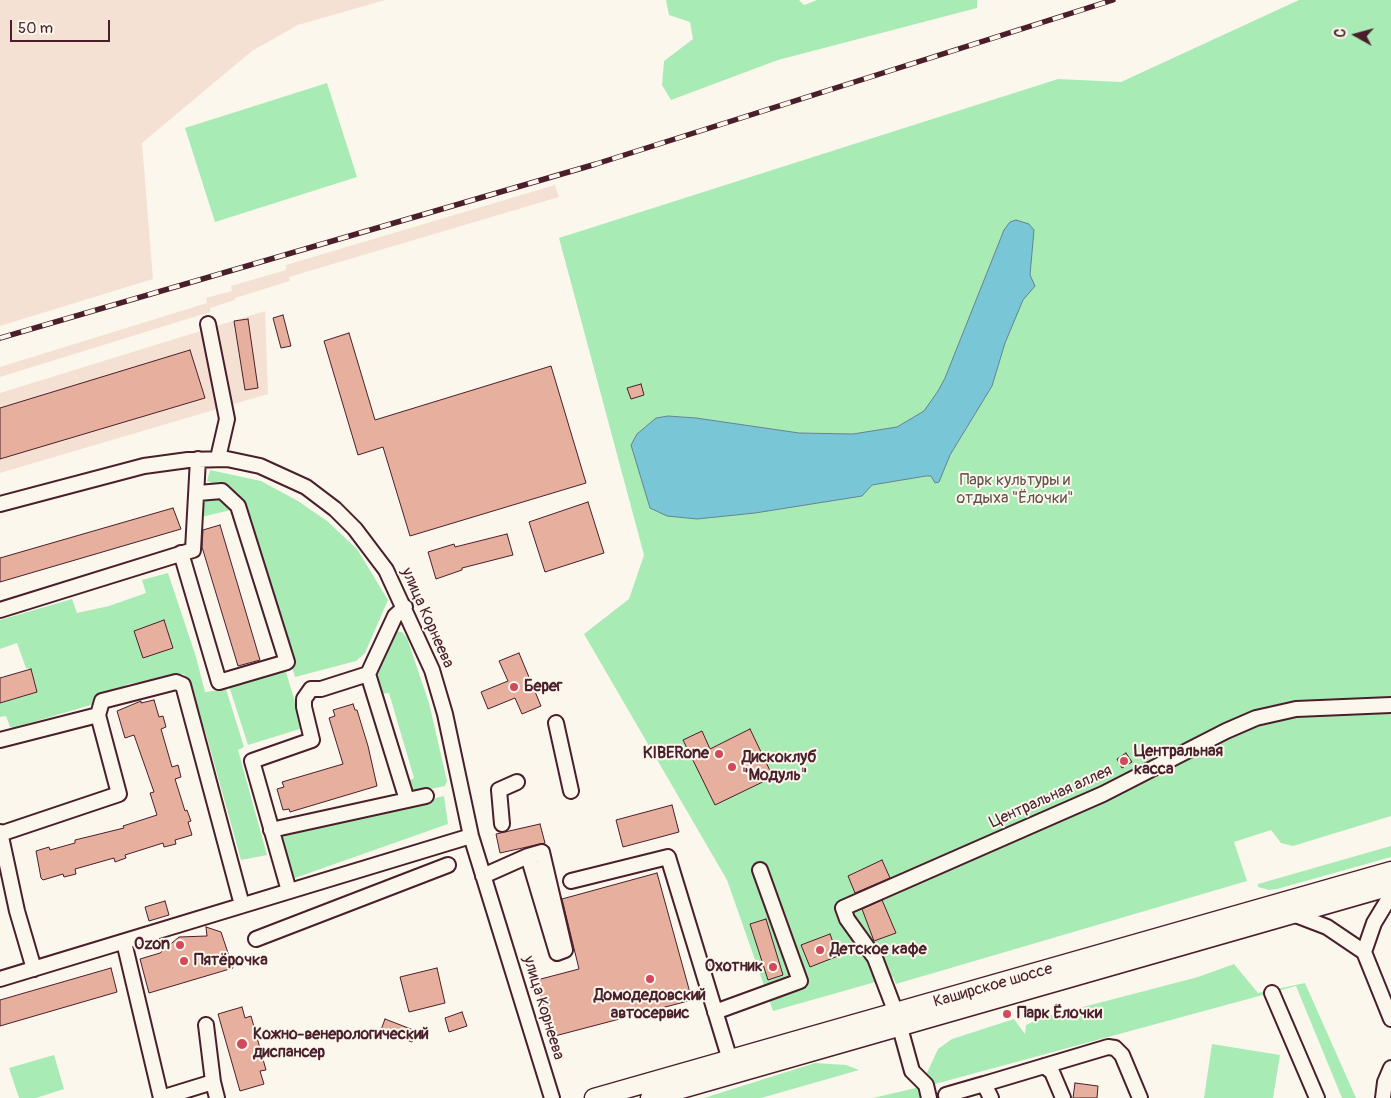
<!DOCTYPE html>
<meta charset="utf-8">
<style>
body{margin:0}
#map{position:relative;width:1391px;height:1098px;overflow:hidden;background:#fbf7ec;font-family:Pangolin,sans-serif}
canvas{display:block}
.north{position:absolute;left:1331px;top:10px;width:50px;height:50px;-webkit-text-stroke:4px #fbf7ec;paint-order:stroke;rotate:277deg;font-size:14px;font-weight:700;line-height:20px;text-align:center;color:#4a1f2b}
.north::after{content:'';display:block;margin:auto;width:18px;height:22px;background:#4a1f2b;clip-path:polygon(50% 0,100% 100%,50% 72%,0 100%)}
.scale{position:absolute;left:10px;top:20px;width:100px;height:22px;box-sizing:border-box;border:2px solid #4a1f2b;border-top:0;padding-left:6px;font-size:15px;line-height:18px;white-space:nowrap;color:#4a1f2b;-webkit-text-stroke:4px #fbf7ec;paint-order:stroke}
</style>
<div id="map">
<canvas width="1391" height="1098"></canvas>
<div class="north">С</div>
<div class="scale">50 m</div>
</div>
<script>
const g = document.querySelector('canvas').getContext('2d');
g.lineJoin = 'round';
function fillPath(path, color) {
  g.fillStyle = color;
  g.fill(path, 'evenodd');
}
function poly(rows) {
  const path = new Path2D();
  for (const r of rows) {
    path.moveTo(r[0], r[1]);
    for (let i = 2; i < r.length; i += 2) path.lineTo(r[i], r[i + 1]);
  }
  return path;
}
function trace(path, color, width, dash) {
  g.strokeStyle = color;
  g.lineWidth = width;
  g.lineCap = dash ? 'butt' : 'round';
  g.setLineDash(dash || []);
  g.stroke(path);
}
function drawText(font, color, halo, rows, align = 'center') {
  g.font = font + ' Pangolin,sans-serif';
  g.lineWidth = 4;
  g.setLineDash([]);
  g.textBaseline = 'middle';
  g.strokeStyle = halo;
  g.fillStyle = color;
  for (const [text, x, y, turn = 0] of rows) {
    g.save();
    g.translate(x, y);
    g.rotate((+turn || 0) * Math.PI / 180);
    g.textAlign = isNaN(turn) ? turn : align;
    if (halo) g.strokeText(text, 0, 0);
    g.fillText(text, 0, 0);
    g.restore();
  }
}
const built = poly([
 [0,0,385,0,298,25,252,51,142,143,153,279,0,326],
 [555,185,559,197,289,277,290,281,235,298,235,300,210,308,210,312,0,377,0,367,207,303,206,298,232,291,231,286,286,270,286,265],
 [265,311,268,394,0,473,0,393]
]);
const green = poly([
 [666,0,799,0,804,5,817,0,977,0,977,8,778,60,671,100,662,85,664,61,693,39,690,22,669,15],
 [1299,0,1391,0,1391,816,1293,846,1281,843,1271,830,1234,842,1247,881,896,984,893,977,773,1011,727,880,584,634,629,599,644,555,559,238,1058,79,1121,82],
 [327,83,357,177,215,222,185,128],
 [210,470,261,481,298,501,327,521,357,549,388,600,365,653,356,661,295,677,248,517,229,490,207,481],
 [205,491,221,495,235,509,201,517],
 [168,573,196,657,205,692,226,689,244,747,238,750,267,855,241,860,206,734,184,674,128,684,94,704,13,728,10,727,6,716,0,717,0,703,37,692,31,669,26,668,17,643,0,649,0,620,72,599,77,613,109,606,146,593,142,580],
 [395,631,402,632,407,638,429,703,447,781,445,786,412,793,407,782,414,778,389,693,379,694,374,677],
 [285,669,303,728,248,745,229,686],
 [444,796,448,824,292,879,278,837],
 [1391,846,1391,857,1277,889,1269,890,1258,887,1258,884],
 [1234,964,1258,993,1305,983,1356,1098,1342,1098,1296,986,935,1084,927,1073,938,1049,952,1039,1014,1019,1025,1034,1026,1025,1041,1018,1198,977],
 [1212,1044,1280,1055,1273,1098,1204,1098],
 [54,1055,64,1089,36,1098,19,1098,9,1068],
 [815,1063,846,1065,859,1070,761,1098,704,1098],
 [920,1087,923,1098,873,1098]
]);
const water = poly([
 [1016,220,1029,224,1034,230,1030,275,1035,286,1023,300,1005,343,992,386,950,455,939,482,935,483,931,476,926,476,872,485,862,496,755,513,697,519,667,516,650,508,631,445,637,434,656,418,668,416,696,418,799,433,853,434,897,427,924,411,938,391,945,378,1004,230,1010,222,1016,220]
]);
const building = poly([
 [283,315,291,346,281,348,273,318,283,315],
 [248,319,258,388,245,390,234,321,248,319],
 [349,333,375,420,551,366,586,483,410,536,383,447,358,455,324,341,349,333],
 [190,350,205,398,0,459,0,408,190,350],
 [641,384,644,395,631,399,627,388,641,384],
 [588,502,604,553,545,572,529,522,588,502],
 [173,508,181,529,0,582,0,558,173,508],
 [220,525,260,660,238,666,202,547,203,530,220,525],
 [507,534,513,555,462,568,462,570,436,579,428,552,454,544,455,547,507,534],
 [164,620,173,648,143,658,134,631,164,620],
 [519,653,541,706,522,714,515,698,488,709,481,692,508,681,499,661,519,653],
 [31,669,37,692,0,703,0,678,31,669],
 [154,700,159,717,163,716,166,727,161,729,172,767,178,765,181,777,175,779,185,811,187,810,191,821,188,822,192,835,175,840,176,844,164,847,163,843,125,855,126,858,115,862,114,858,75,869,76,874,64,877,63,874,43,880,41,878,36,851,49,847,50,850,75,843,75,840,124,828,123,826,157,815,150,793,154,792,134,735,125,738,117,711,141,701,141,703,154,700],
 [353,704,355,710,357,710,368,746,377,786,290,812,289,809,283,810,277,789,284,787,282,782,343,764,329,718,335,716,333,710,353,704],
 [750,729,773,777,715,805,683,740,702,731,710,749,750,729],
 [1126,753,1132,762,1122,768,1117,759,1126,753],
 [672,805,679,832,623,847,616,820,672,805],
 [540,824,545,843,500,853,496,834,540,824],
 [882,860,890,878,855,893,848,876,882,860],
 [657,873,692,1000,551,1037,537,980,579,969,562,899,657,873],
 [882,900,896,933,874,941,862,909,882,900],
 [165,901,169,915,149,921,145,907,165,901],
 [766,919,783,975,768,980,750,924,766,919],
 [206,927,221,932,233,968,149,993,140,959,160,953,179,937,207,936,206,927],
 [830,934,838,956,810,967,801,945,830,934],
 [111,968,117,992,0,1026,0,1000,111,968],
 [437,968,445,1003,409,1012,400,977,437,968],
 [242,1007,245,1018,251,1016,266,1070,260,1071,264,1084,240,1091,218,1014,242,1007],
 [462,1012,467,1026,449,1032,445,1018,462,1012],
 [385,1019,416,1031,412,1042,381,1030,385,1019],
 [1075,1083,1098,1086,1097,1098,1073,1098,1075,1083]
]);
const minor = poly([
 [208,324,227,419,218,458],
 [0,504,144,466,188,460,227,459,260,466,306,487,335,509,355,529,386,570,432,670,445,714,471,836,552,1098],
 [181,553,219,682,287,662,238,506,222,491,198,493],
 [0,610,193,550,198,459],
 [368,674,395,616,405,607],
 [556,723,571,791],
 [0,740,98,715],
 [502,824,499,790,517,782],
 [271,830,426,796],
 [0,832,17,911,34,969],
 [0,834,119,794,98,715,102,701,176,682,183,685,242,905],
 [483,876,528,856,542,852,565,950,557,953,528,856],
 [571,881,668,857,730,1060],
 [289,891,252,761,312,740,304,707,304,699,311,689,321,689,368,674,407,800],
 [1293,914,1327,927,1364,952,1391,1019],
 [256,939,448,865],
 [124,942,161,1098,213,1082],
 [1364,952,1374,923,1391,895],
 [0,979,471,836],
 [1272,993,1317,1098],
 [715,1012,800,981,760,870],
 [206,1025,213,1082,217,1098],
 [1044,1066,1052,1072,1063,1098],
 [946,1095,984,1084],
 [929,1098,926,1085,912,1071,896,1013,875,958,847,919,843,908,1103,794,1226,731,1256,718,1296,709,1391,705],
 [991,1098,984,1084,1108,1047,1115,1048,1122,1055,1140,1098],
 [1383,1098,1385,1082,1391,1068]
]);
const major = poly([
 [594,1098,1391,871],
 [650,1098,1391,886]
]);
const rail = poly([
 [0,338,596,164,1113,0]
]);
const markers = [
 [514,687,5,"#d1495b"],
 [719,754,5,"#d1495b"],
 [1124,761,5,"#d1495b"],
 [732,767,5,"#d1495b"],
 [180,945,5,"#d1495b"],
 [820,950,5,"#d1495b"],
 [184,961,5,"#d1495b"],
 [773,967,5,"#d1495b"],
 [650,979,5,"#d1495b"],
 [1007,1014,5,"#d1495b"],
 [242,1044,6,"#d1495b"]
];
const parkNames = [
 ["Парк культуры и",1015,481],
 ["отдыха \"Ёлочки\"",1015,499]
];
const streetNames = [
 ["улица Корнеева",427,618,66],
 ["Центральная аллея",1051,797,-24],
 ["Каширское шоссе",993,986,-16],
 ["улица Корнеева",543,1008,73]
];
const poiNames = [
 ["Берег",524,687],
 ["Центральная",1134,752],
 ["касса",1134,770],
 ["KIBERone",709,754,"right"],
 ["Дискоклуб",742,758],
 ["\"Модуль\"",742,776],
 ["Ozon",170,945,"right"],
 ["Детское кафе",830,950],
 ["Пятёрочка",194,961],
 ["Охотник",763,967,"right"],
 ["Домодедовский",650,996,"center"],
 ["автосервис",650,1014,"center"],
 ["Парк Ёлочки",1017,1014],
 ["Кожно-венерологический",253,1035],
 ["диспансер",253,1053]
];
fillPath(built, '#f5e1d4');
fillPath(green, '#a9ebb5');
fillPath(water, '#79c6d7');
trace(water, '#668392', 1);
fillPath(building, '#e7af9d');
trace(building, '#4a1f2b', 1);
trace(minor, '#4a1f2b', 18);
trace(major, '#4a1f2b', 21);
trace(minor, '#fbf7ec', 14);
trace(major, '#fbf7ec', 18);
trace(rail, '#4a1f2b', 5.5);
trace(rail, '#fbf7ec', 4, [11]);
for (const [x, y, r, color] of markers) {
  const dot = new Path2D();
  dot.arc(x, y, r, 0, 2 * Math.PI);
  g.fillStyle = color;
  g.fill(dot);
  trace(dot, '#fbf7ec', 2);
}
drawText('16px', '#62524e', '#fbf7ec', parkNames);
drawText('16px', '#4a1f2b', '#fbf7ec', streetNames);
drawText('bold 16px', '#4a1f2b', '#fbf7ec', poiNames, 'left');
</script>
